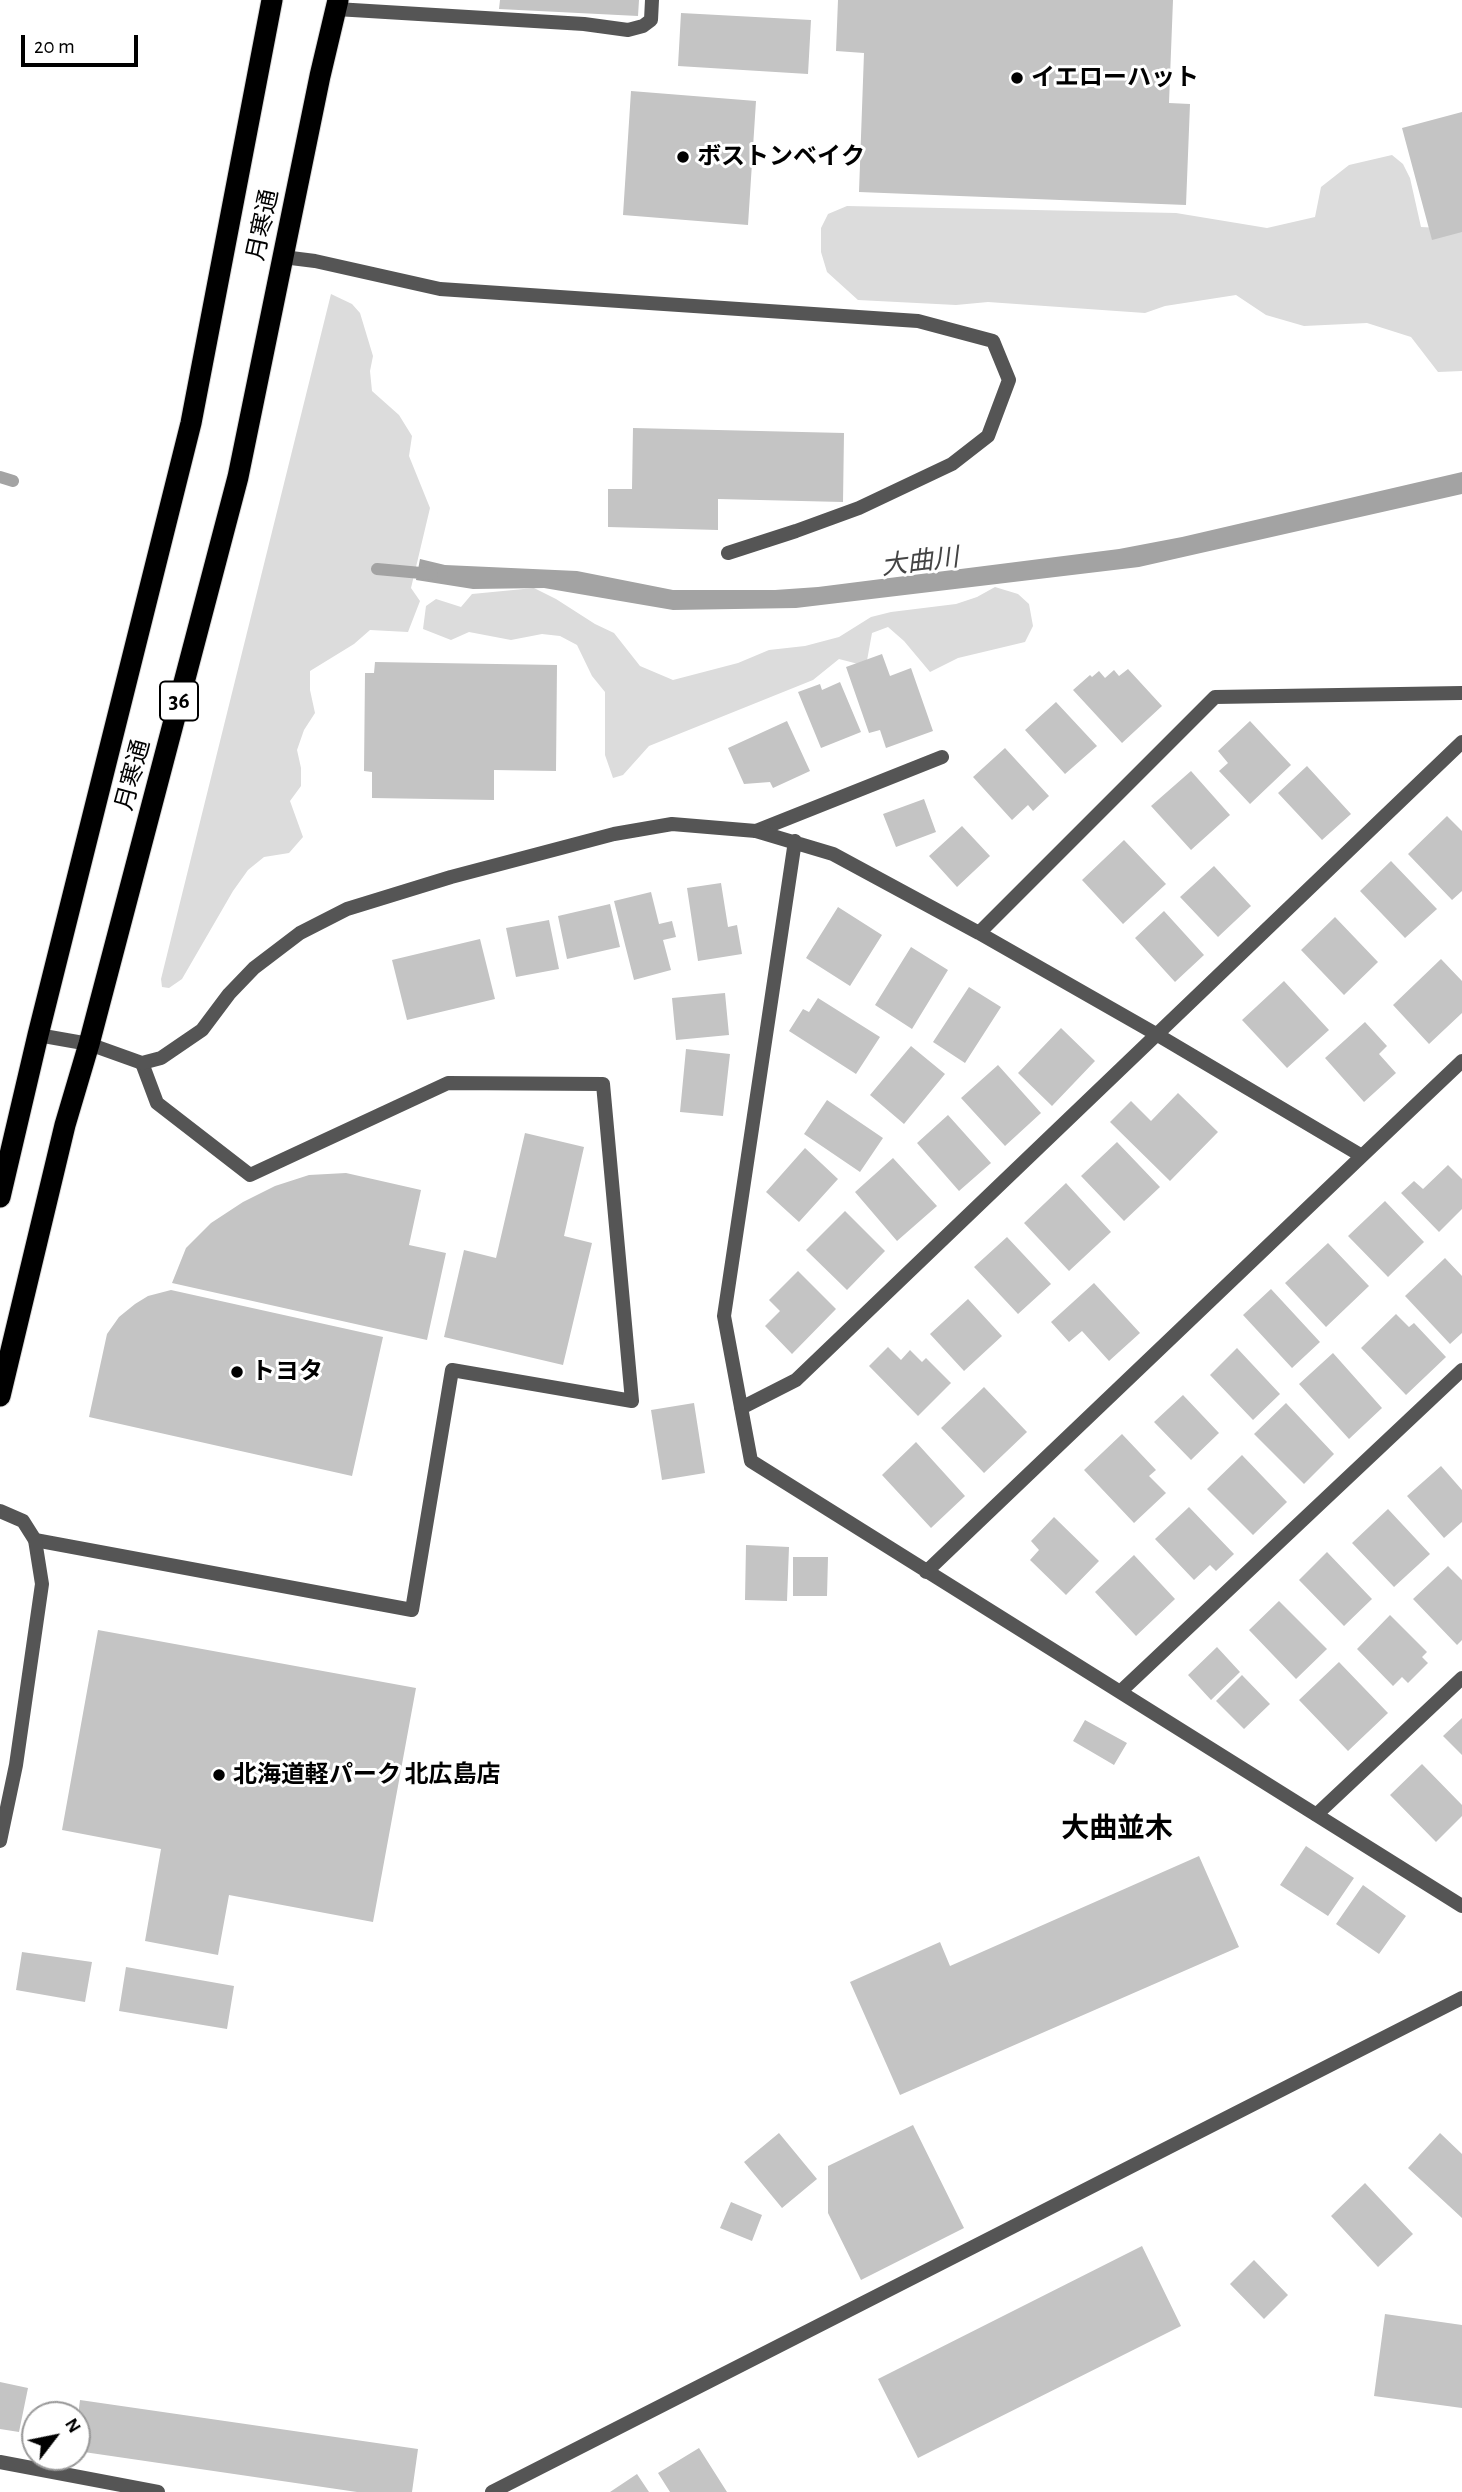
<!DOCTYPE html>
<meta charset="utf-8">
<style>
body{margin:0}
#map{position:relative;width:1462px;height:2492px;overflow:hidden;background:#fff;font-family:"Alegreya Sans",sans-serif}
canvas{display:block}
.north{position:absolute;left:21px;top:2401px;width:70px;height:70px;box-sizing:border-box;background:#fff;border:2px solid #999;border-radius:50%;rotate:58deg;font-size:19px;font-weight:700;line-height:28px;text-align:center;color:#000}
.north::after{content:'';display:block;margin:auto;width:24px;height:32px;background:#000;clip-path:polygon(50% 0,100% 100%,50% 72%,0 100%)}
.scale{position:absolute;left:21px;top:35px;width:117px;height:32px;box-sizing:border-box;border:4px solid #000;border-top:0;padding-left:9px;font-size:21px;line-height:24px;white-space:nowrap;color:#000;-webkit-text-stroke:5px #fff;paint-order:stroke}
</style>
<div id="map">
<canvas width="1462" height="2492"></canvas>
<div class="north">N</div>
<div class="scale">20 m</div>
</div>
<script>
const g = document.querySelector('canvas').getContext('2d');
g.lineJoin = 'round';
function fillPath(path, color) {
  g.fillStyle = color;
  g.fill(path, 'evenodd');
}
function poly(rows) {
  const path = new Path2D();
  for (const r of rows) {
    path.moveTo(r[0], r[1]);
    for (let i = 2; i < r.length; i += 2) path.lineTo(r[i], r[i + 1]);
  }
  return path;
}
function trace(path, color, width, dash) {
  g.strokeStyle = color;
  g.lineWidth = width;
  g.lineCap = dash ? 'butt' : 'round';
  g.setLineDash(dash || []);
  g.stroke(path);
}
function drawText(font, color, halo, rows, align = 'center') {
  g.font = font + ' "Alegreya Sans","Noto Sans JP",sans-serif';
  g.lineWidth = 6;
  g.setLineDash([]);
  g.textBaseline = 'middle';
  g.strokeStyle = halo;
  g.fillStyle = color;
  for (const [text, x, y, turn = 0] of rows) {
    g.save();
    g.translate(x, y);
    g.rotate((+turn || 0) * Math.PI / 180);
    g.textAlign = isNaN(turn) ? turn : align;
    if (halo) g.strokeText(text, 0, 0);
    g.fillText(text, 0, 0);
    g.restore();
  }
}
const green = poly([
 [1392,155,1403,164,1410,178,1421,227,1457,229,1462,226,1462,371,1438,372,1411,337,1367,323,1304,326,1266,315,1236,295,1165,306,1145,313,988,302,956,305,858,300,827,272,821,252,821,228,828,214,847,206,1176,213,1267,228,1315,217,1321,187,1349,165],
 [331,294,352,304,360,313,373,356,370,371,372,391,399,415,412,436,409,456,430,508,411,588,420,601,408,632,370,630,354,644,310,671,310,690,315,713,304,730,297,750,301,768,301,786,290,801,303,837,289,853,264,857,248,870,233,891,182,979,169,988,162,987,161,979],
 [995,587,1018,594,1029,604,1033,626,1025,642,958,658,930,672,904,641,888,627,872,633,866,666,839,659,813,680,649,746,623,775,613,778,605,755,605,692,592,676,577,645,560,636,542,634,511,640,469,632,451,640,423,629,426,606,436,599,461,607,472,594,534,588,556,599,595,624,614,633,640,666,673,680,738,663,769,650,805,646,839,637,871,617,891,612,956,604,977,597]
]);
const water = poly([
 [1462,472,1462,494,1139,567,796,608,673,610,544,588,473,589,416,580,420,559,445,565,577,571,673,590,775,590,818,587,1119,549,1182,537]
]);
const stream = poly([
 [0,477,13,481],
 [377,569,432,574]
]);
const building = poly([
 [500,0,639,0,638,16,499,9],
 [838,0,1173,0,1169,103,1190,104,1186,205,859,192,864,53,836,51],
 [681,13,811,20,808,74,678,66],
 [631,91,756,101,748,225,623,215],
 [1462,112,1462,232,1432,240,1402,128],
 [633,428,844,433,843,502,718,499,718,530,608,527,608,489,632,489],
 [882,654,890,676,911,668,933,731,886,748,880,730,869,733,846,667],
 [375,662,557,665,556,771,494,770,494,800,372,798,372,772,364,771,365,673,374,673],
 [1128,669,1162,706,1122,743,1073,690,1090,675,1092,677,1099,671,1105,678,1114,670,1119,676],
 [840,682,861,732,821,748,798,692,820,684,822,690],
 [1056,702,1097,746,1065,774,1025,730],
 [787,721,810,771,773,788,770,782,744,784,728,748],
 [1250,721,1291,765,1250,804,1219,771,1228,763,1218,751],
 [1005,748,1049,796,1033,811,1028,805,1012,820,973,777],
 [1307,766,1351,814,1322,840,1278,793],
 [1191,771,1230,815,1191,850,1151,806],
 [924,799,936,832,896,847,883,814],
 [1447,816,1462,831,1462,891,1452,900,1408,854],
 [962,826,990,856,957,887,929,856],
 [1124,840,1166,884,1123,924,1082,880],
 [1391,861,1437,909,1405,938,1360,891],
 [1214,866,1251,906,1218,937,1180,897],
 [721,883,728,927,737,925,742,954,698,961,687,888],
 [651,892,659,924,672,921,676,937,663,940,671,970,634,980,614,901],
 [610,904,620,947,567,959,558,916],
 [838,907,882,935,850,986,806,958],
 [1164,911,1204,955,1175,982,1135,938],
 [1335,917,1378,962,1344,995,1301,950],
 [549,920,559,969,516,977,506,928],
 [480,939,495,999,407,1020,392,960],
 [911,947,948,970,912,1029,875,1005],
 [1441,959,1462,981,1462,1013,1429,1044,1393,1005],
 [1284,981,1329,1030,1287,1068,1242,1020],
 [969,987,1001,1007,965,1063,933,1042],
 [725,993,729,1035,676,1040,672,998],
 [818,998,880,1037,856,1074,789,1031,803,1009,809,1012],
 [1365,1022,1387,1046,1379,1054,1396,1073,1364,1102,1325,1058],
 [1061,1028,1095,1061,1052,1106,1018,1073],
 [911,1046,945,1074,904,1124,870,1095],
 [686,1049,730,1054,723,1116,680,1112],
 [998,1065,1041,1113,1005,1146,961,1098],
 [1178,1093,1218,1132,1170,1181,1110,1122,1131,1101,1151,1121],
 [827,1100,883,1138,860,1172,804,1134],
 [948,1115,991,1163,959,1191,917,1143],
 [525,1133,584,1147,564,1236,592,1243,563,1365,444,1337,464,1250,496,1258],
 [1117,1142,1160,1187,1124,1221,1081,1176],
 [805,1148,838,1179,799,1222,766,1192],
 [893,1158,937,1206,897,1241,855,1192],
 [1448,1165,1462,1179,1462,1209,1439,1232,1401,1193,1414,1181,1423,1189],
 [346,1173,421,1190,409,1245,446,1253,427,1340,172,1283,186,1248,211,1223,243,1202,275,1186,309,1175],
 [1066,1183,1111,1232,1069,1271,1024,1223],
 [1385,1201,1424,1242,1388,1277,1348,1236],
 [845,1211,885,1251,847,1290,806,1250],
 [1007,1237,1051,1284,1018,1314,974,1267],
 [1328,1243,1369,1286,1326,1327,1285,1283],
 [1445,1258,1462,1276,1462,1333,1450,1344,1405,1296],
 [798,1271,836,1309,792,1354,765,1326,780,1311,769,1300],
 [1094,1283,1140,1333,1109,1361,1082,1331,1069,1342,1051,1322],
 [1271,1289,1320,1342,1292,1368,1243,1315],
 [171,1290,383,1337,352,1476,89,1417,107,1334,119,1317,135,1304,148,1296],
 [968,1299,1002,1336,964,1371,930,1334],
 [1396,1314,1409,1327,1414,1323,1446,1357,1406,1395,1361,1348],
 [888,1347,901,1360,910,1350,922,1362,926,1358,951,1383,918,1416,869,1366],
 [1237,1348,1280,1394,1253,1420,1210,1375],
 [1333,1353,1382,1408,1349,1439,1299,1384],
 [984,1387,1027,1432,984,1473,941,1428],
 [1183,1395,1219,1433,1191,1460,1154,1422],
 [694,1403,705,1473,662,1480,651,1410],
 [1286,1403,1334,1454,1304,1484,1254,1434],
 [1122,1434,1156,1470,1149,1476,1166,1493,1134,1523,1084,1470],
 [916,1442,965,1496,931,1528,882,1475],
 [1242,1455,1287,1502,1253,1535,1207,1489],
 [1441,1466,1462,1490,1462,1522,1444,1538,1407,1496],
 [1189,1507,1234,1554,1216,1571,1210,1565,1194,1580,1155,1539],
 [1388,1509,1430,1554,1394,1587,1352,1543],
 [1054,1517,1099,1561,1066,1595,1030,1560,1039,1550,1031,1541],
 [746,1545,789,1547,787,1601,745,1600],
 [1327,1552,1372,1599,1344,1626,1299,1580],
 [1134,1555,1175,1599,1136,1636,1095,1592],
 [793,1557,828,1557,827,1596,793,1596],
 [1448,1566,1462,1580,1462,1640,1457,1645,1413,1599],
 [1279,1601,1327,1649,1296,1679,1249,1630],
 [1390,1615,1427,1652,1422,1657,1428,1663,1408,1683,1402,1677,1393,1686,1357,1649],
 [98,1630,416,1688,373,1922,229,1895,218,1955,145,1941,161,1849,62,1830],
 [1217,1647,1240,1672,1211,1700,1188,1675],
 [1339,1662,1388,1713,1348,1751,1299,1700],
 [1242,1675,1270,1704,1244,1729,1216,1701],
 [1462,1718,1462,1755,1443,1736],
 [1085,1720,1127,1743,1114,1765,1073,1741],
 [1422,1764,1462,1805,1462,1816,1436,1842,1390,1795],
 [1306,1846,1354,1878,1328,1916,1280,1885],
 [1199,1856,1239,1947,900,2095,850,1982,940,1942,950,1966],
 [1363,1885,1406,1916,1379,1954,1336,1924],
 [22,1952,92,1962,85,2002,16,1990],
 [126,1967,234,1986,227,2029,119,2011],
 [913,2125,964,2228,861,2280,828,2213,828,2166],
 [779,2133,817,2179,782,2208,744,2162],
 [1440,2133,1462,2154,1462,2218,1408,2168],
 [1365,2183,1413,2234,1378,2267,1331,2216],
 [731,2202,762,2215,752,2241,720,2228],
 [1142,2246,1181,2326,918,2458,878,2379],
 [1254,2260,1288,2295,1264,2319,1230,2284],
 [1385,2314,1462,2325,1462,2408,1374,2396],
 [0,2382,28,2388,19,2432,0,2429],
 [80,2400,418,2449,412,2492,357,2492,77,2451,77,2424],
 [699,2448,727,2492,670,2492,658,2473],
 [637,2474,649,2492,610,2492]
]);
const lane = poly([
 [336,9,584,24,628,30,643,26,651,20,652,0],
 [283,257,315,261,440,289,918,321,993,341,1009,380,988,436,952,464,859,508,796,531,728,553],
 [756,831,942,757],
 [35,1540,412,1610,452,1370,632,1401,603,1084,448,1083,250,1175,157,1103,142,1063],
 [492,2492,1462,1998]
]);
const street = poly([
 [795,841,724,1316,751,1461,1462,1906],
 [979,933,1215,697,1462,693],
 [38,1035,89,1044,142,1063,161,1058,202,1030,229,994,254,968,300,933,347,909,451,877,614,834,672,824,756,831,833,854,979,933,1156,1034,1362,1156,1462,1061],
 [741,1408,796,1380,1462,742],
 [0,1511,23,1521,35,1540,42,1584,16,1765,0,1841],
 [926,1572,1362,1156],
 [1120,1692,1462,1370],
 [1316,1815,1462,1678],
 [0,2462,158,2492]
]);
const highway = poly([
 [0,1197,38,1035,191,423,272,0],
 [0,1396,65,1125,89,1044,238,477,320,76,338,0]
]);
const markers = [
 [1017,78,7,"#000"],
 [683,157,7,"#000"],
 [237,1372,7,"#000"],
 [219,1775,7,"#000"]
];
const shields = [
 [179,701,38]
];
const shieldNames = [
 ["36",179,701]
];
const poiNames = [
 ["イエローハット",1031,78],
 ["ボストンベイク",697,157],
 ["トヨタ",251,1372],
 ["北海道軽パーク 北広島店",233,1775]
];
const streetNames = [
 ["月寒通",263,225,-78],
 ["月寒通",133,775,-75]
];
const waterNames = [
 ["大曲川",920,562,-7]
];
const quarterNames = [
 ["大曲並木",1117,1829]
];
fillPath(green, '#dcdcdc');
fillPath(water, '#a3a3a3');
trace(stream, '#a3a3a3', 12);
fillPath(building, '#c4c4c4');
trace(highway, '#dbdbdb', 23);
trace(lane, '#555', 14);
trace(street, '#555', 14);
trace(highway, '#000', 21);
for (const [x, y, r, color] of markers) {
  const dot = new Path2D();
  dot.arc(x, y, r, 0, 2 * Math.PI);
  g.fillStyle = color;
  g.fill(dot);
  trace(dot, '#fff', 2.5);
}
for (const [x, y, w] of shields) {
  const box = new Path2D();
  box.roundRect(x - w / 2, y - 19.5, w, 39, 5);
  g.fillStyle = '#fff';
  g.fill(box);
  trace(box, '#000', 2);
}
drawText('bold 23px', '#000', null, shieldNames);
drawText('bold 24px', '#000', '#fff', poiNames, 'left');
drawText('24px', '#000', '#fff', streetNames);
drawText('italic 26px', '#444', '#fff', waterNames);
drawText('bold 28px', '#000', '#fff', quarterNames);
</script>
